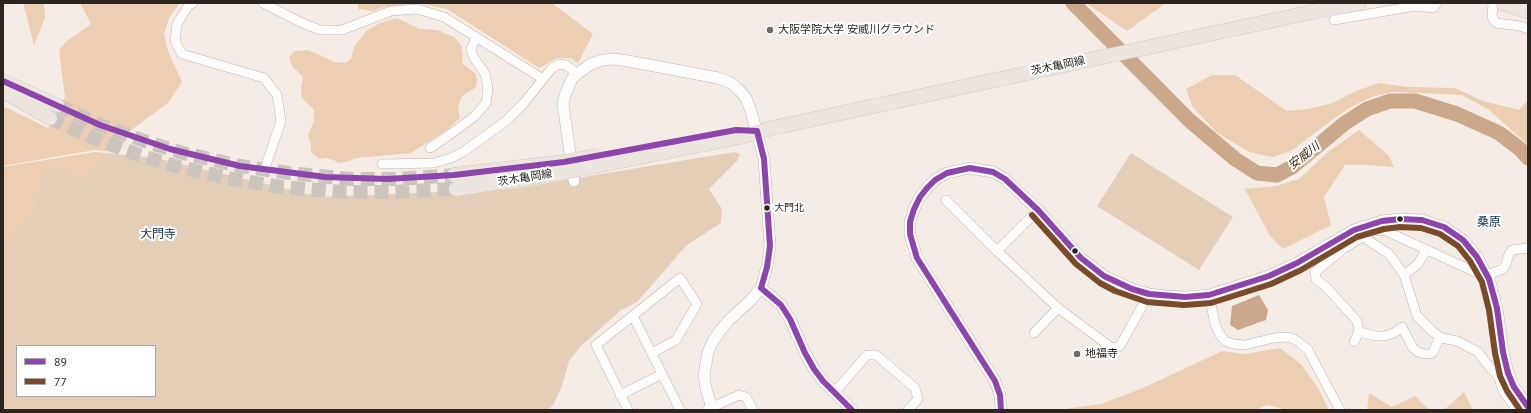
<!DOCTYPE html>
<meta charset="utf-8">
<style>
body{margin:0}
#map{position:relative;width:1531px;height:413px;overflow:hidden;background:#f5ede5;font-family:"PT Sans",sans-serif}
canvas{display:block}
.frame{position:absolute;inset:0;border:4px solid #2a2520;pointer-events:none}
.legend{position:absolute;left:16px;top:345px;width:140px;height:52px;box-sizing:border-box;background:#fff;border:1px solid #aaa8a6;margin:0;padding:5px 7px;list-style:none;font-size:12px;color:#2a2520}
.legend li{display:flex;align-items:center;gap:8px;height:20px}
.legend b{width:20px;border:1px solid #aaa8a6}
</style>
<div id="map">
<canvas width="1531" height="413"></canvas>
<div class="frame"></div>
<ul class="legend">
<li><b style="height:5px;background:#8e44ad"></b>89</li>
<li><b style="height:5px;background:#7a4b2a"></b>77</li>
</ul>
</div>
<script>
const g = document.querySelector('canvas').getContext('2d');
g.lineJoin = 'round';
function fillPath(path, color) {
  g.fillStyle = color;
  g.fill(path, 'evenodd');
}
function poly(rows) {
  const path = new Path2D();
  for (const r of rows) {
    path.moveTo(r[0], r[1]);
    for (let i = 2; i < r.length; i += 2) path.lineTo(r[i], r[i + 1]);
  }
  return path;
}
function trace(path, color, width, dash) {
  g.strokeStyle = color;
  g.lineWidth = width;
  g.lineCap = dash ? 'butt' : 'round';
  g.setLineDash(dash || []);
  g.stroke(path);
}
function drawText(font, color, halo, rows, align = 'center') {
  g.font = font + ' "PT Sans","Noto Sans JP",sans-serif';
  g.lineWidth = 4;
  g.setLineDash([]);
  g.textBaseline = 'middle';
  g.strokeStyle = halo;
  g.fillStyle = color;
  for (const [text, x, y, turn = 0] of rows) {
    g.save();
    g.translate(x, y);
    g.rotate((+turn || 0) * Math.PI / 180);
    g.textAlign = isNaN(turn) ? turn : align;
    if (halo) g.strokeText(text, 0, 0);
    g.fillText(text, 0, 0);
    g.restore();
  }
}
const green = poly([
 [95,152,156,158,321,197,511,189,734,152,740,154,737,161,709,189,722,209,721,223,687,245,637,302,621,310,581,346,569,361,562,386,553,405,548,410,3,410,3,167],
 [17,346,155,346,155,396,17,396],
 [1131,153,1233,217,1199,270,1097,206]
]);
const forest = poly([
 [23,3,44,3,45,18,34,45],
 [80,3,180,3,169,18,164,34,168,51,182,82,168,103,127,133,120,152,95,150,3,166,3,106,48,128,65,97,59,50,67,41,91,24],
 [358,3,552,3,593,34,578,63,571,58,557,58,539,68,447,9,422,4,410,4,383,7,374,11,358,9],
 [1086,3,1166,3,1127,31],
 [397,18,420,29,437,30,454,37,461,45,463,56,462,63,476,74,477,83,475,88,462,96,458,107,460,118,448,129,411,153,357,158,349,161,340,163,328,158,319,159,311,152,311,144,308,135,314,121,314,110,302,98,301,88,303,77,292,66,289,57,295,51,308,50,335,62,345,63,351,59,354,47,366,31,380,23],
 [1212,75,1235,75,1287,111,1308,109,1333,103,1356,91,1379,83,1407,87,1455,88,1483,101,1519,110,1528,100,1528,145,1489,110,1462,95,1392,92,1372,97,1353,106,1332,120,1291,151,1272,157,1249,152,1216,132,1192,106,1186,89],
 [1359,130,1389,156,1394,167,1365,165,1345,165,1324,197,1331,225,1283,249,1270,236,1245,189,1276,186,1299,179,1328,152],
 [96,153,100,154,104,156,87,177,80,180,58,168,48,169,42,179,40,193,34,209,24,224,6,244,3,246,3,169],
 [1280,348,1301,364,1318,388,1329,410,1287,410,1267,405,1255,410,1058,410,1101,404,1143,388,1222,351,1244,354],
 [1464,392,1473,410,1444,410],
 [1369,393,1392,407,1415,396,1429,410,1367,410]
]);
const water = poly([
 [1259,295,1268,310,1266,320,1238,330,1230,325,1232,306]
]);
const river = poly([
 [1073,3,1189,120,1235,159,1257,173,1277,175,1292,167,1345,123,1367,109,1390,101,1415,101,1457,114,1499,133,1520,149,1528,158]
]);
const primaryTunnel = poly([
 [57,105,100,125,147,142,183,153,240,166,289,173,350,179,399,179,454,175],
 [50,118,93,138,139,155,175,166,232,179,281,187,342,192,391,192,456,189]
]);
const minor = poly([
 [193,3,188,6,177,24,175,41,182,54,264,78,277,95,281,121,266,165],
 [263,3,300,22,320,30,342,30,391,11,417,9,444,17,543,79],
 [1493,3,1492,17,1496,23,1520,26,1528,29],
 [1334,20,1415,6,1433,8,1437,3],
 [430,148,455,131,475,116,486,103,488,88,485,74,473,56,471,49,476,37],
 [382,164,434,163,451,158,463,152,506,121,523,104,552,68,559,64,566,65,577,74],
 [946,200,997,251,1058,308,1112,348,1120,346,1149,294],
 [1371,225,1373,230,1386,231,1475,272],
 [1363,237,1389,254,1395,262,1404,275,1417,316,1433,332,1442,338,1457,341,1478,352,1491,369,1498,375,1503,391,1517,410],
 [997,251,1038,210],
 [1404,275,1418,264,1426,250],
 [1487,275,1503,269,1506,264,1509,254,1512,250,1528,248],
 [1209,295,1215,324,1219,333,1225,341,1233,344,1245,345,1274,338,1283,337,1292,338,1300,343,1308,350,1340,410],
 [633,316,680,410],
 [1359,332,1376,336,1384,336,1394,333,1402,327,1413,348,1418,352,1425,354,1430,354,1433,352,1440,337],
 [1034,333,1058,308],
 [1354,342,1359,332,1357,321,1327,288,1316,279,1315,272,1343,249,1373,230],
 [834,393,867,355,876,355,915,388,918,399,908,410],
 [620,395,662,374],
 [628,410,596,345,680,278,697,304,676,340,652,353],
 [706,410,739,395,746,397,753,410]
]);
const tertiary = poly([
 [574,181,563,104,565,95,572,79,577,74,591,64,602,60,615,59,628,61,718,78,731,83,739,90,746,98,751,111,764,159,770,246,767,267,761,288,751,300,729,320,720,331,713,341,708,352,704,375,706,389,713,410],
 [761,288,781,305,790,319,805,353,814,369,823,381,852,410],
 [1001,410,1000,395,995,381,917,258,910,234,910,222,914,209,920,197,927,188,935,180,947,173,970,168,993,172,1005,179,1038,210,1081,258,1104,276,1132,289,1149,294,1166,296,1185,297,1209,295,1269,276,1297,263,1354,230,1382,221,1400,219,1422,220,1444,227,1463,240,1477,257,1489,279,1497,308,1503,352,1508,373,1514,387,1528,407]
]);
const primary = poly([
 [1502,3,1528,12],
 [3,81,57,105],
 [3,91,50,118],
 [626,160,740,137,772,128,1317,11,1359,3],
 [454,175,564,162],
 [456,189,565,172]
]);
const primaryBridge = poly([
 [564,162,597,156],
 [565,172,626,160]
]);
const bus1 = poly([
 [3,81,100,125,170,149,240,166,325,177,387,179,454,175,564,162,736,130,757,131],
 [757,131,764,159,770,246,767,267,761,288],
 [761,288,781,305,790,319,805,353,814,369,823,381,852,410],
 [1001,410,1000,395,995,381,917,258,910,234,910,222,914,209,920,197,927,188,935,180,947,173,970,168,993,172,1005,179,1038,210,1081,258,1104,276,1132,289,1149,294,1185,297,1209,295,1269,276,1297,263,1354,230,1382,221,1400,219,1422,220,1444,227,1463,240,1477,257,1489,279,1497,308,1503,352,1508,373,1514,387,1528,407]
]);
const bus2 = poly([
 [1032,215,1076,264,1100,283,1115,291,1147,302,1184,305,1211,303,1271,284,1301,270,1357,237,1384,229,1400,227,1421,228,1440,234,1458,246,1470,261,1482,282,1489,310,1495,353,1500,376,1507,391,1520,410]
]);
const markers = [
 [770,30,4,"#716b65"],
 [767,208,3.5,"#2a2520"],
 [1400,219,3.5,"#2a2520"],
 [1075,251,3.5,"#2a2520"],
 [1077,354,4,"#716b65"]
];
const busNames = [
 ["大門北",774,208]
];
const poiNames = [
 ["大阪学院大学 安威川グラウンド",778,30],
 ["地福寺",1085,354]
];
const streetNames = [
 ["茨木亀岡線",1058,66,-12],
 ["茨木亀岡線",525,178,-9]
];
const waterNames = [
 ["安威川",1304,156,-38]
];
const neighbourhoodNames = [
 ["桑原",1489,223],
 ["大門寺",158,235]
];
fillPath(green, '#e5ceb8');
fillPath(forest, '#ecceb3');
fillPath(water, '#caa889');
trace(river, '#caa889', 15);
trace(primaryTunnel, '#ccc5be', 14, [14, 7]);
trace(minor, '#bbb4af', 10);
trace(tertiary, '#bbb4af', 12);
trace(primary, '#ccc9c5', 15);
trace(minor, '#fefcfb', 9);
trace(tertiary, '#fefcfb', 11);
trace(primary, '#ede6de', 14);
trace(primaryBridge, '#ccc9c5', 15, []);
trace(primaryBridge, '#ede6de', 14);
trace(bus1, '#8e44ad', 6);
trace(bus2, '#7a4b2a', 6);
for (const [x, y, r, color] of markers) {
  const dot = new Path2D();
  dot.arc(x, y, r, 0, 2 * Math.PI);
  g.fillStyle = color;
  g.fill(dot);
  trace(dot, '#fff', 1.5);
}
drawText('10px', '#2a2520', '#fff', busNames, 'left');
drawText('11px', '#2a2520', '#fff', poiNames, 'left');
drawText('11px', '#2a2520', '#fff', streetNames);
drawText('italic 12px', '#432402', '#fff', waterNames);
drawText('12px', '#0e314a', '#fff', neighbourhoodNames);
</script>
